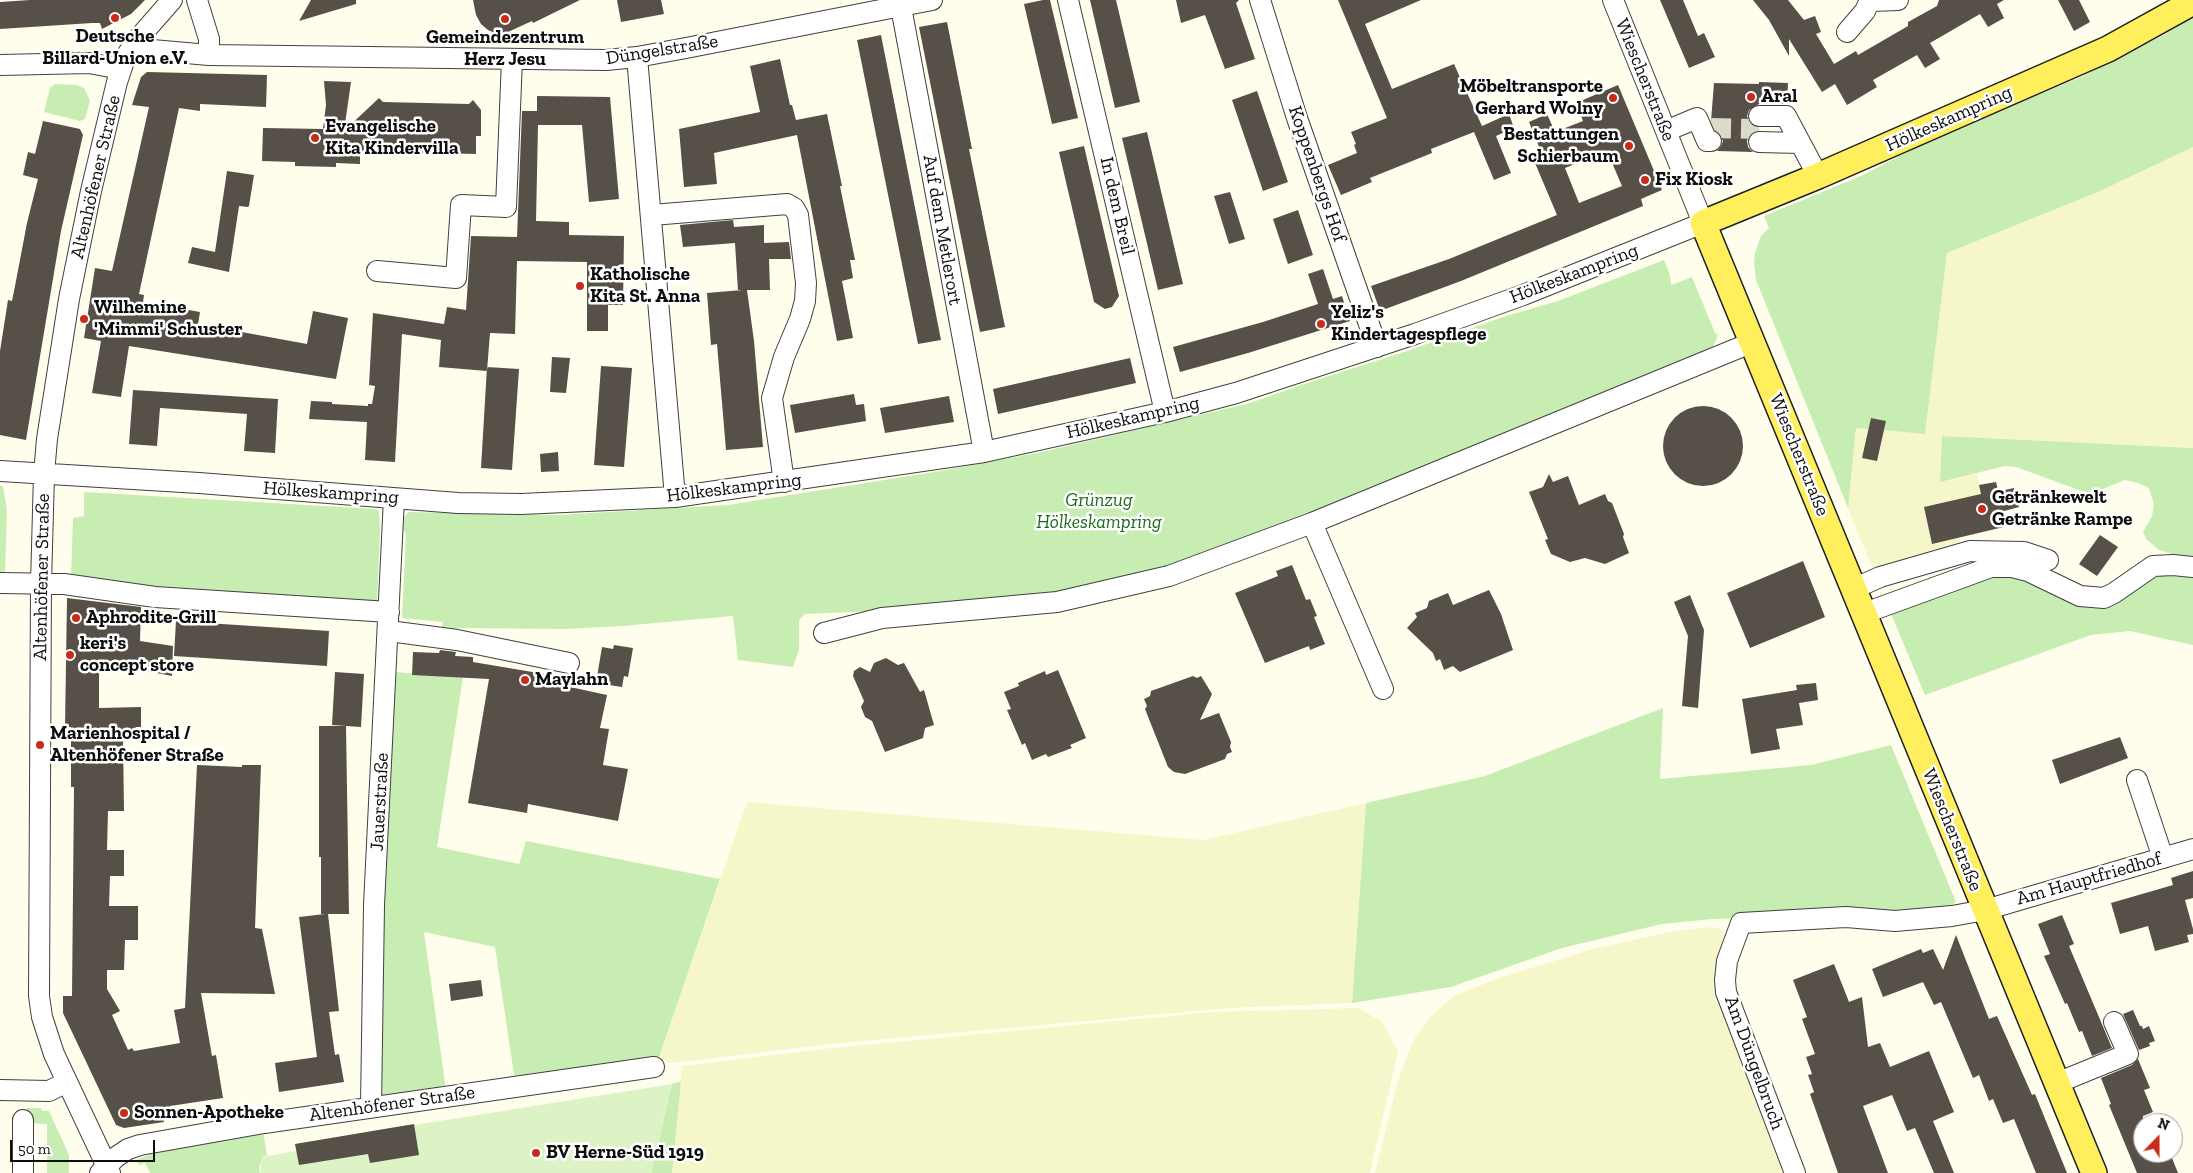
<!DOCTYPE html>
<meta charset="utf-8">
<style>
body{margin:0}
#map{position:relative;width:2193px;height:1173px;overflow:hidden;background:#fffeed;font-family:"Zilla Slab",serif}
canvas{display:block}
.north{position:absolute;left:2133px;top:1113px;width:50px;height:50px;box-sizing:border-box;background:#fff;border:1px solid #9e9e9e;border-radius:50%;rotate:22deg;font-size:14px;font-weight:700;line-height:20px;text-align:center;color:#0d0d0d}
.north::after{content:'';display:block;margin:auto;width:18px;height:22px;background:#c82b1a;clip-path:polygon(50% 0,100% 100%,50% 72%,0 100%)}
.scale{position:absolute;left:10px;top:1140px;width:145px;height:22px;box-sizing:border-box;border:2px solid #0d0d0d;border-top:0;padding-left:6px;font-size:15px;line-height:18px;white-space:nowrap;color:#0d0d0d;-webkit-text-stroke:4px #fff;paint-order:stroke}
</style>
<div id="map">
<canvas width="2193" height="1173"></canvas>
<div class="north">N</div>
<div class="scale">50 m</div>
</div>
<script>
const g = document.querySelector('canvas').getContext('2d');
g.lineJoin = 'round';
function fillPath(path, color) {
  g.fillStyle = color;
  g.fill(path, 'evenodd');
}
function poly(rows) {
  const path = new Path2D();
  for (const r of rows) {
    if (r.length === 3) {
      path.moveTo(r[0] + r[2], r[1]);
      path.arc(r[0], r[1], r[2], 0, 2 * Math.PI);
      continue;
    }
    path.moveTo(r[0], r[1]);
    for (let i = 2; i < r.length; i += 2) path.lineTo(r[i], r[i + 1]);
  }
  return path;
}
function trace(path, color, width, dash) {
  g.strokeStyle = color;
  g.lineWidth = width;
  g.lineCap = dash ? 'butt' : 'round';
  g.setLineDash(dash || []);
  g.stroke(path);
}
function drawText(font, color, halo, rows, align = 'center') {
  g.font = font + ' "Zilla Slab",serif';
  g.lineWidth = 5;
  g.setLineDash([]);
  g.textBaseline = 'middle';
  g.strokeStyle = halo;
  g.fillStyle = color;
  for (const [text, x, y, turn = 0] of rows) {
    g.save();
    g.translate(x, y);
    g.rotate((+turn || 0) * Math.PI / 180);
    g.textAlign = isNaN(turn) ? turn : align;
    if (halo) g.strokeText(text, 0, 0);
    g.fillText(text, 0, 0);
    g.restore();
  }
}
const farmland = poly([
 [2193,147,2193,448,1942,436,1953,480,1977,473,1981,494,1959,537,1960,546,1874,572,1848,508,1856,428,1871,418,1925,434,1947,253,2098,192],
 [747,802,1203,840,1366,803,1352,1003,1229,1008,831,1044,673,1063,658,1060],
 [1712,927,1720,929,1725,935,1726,941,1722,952,1786,1173,1375,1173,1398,1080,1413,1041,1431,1016,1454,996,1499,978,1596,948,1675,931],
 [1359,1008,1382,1022,1398,1051,1370,1173,672,1173,682,1066,832,1048,1212,1012]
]);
const green = poly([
 [2193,17,2193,147,2098,192,1947,253,1925,434,1884,430,1885,421,1871,418,1869,429,1856,428,1848,508,1756,280,1754,264,1755,253,1761,236,1769,228,1764,216,1861,176,1946,132,2079,78,2164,35],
 [55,84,77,85,84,88,90,101,85,119,80,121,44,112,50,88],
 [1664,260,1670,275,1671,285,1692,277,1715,333,1718,335,1714,345,1706,352,1282,525,1158,570,1066,592,946,608,805,614,799,620,799,650,793,667,738,660,733,616,623,626,565,629,457,628,456,634,440,632,443,622,402,618,406,534,400,524,402,519,409,512,556,515,728,505,934,472,1037,453,1250,403,1301,385,1407,351,1503,317,1558,301],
 [1942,436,2193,448,2193,560,2159,550,2146,539,2143,532,2152,516,2154,504,2149,488,2138,483,2125,480,2090,494,2016,467,2005,466,1940,482],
 [0,486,3,486,7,511,5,575,0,575],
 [84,492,375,509,379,511,380,530,377,603,134,586,71,576,73,518,84,516],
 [2000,570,2090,602,2155,573,2193,571,2193,645,2130,631,2091,635,1925,695,1889,609],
 [395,672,463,677,437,847,519,864,526,841,720,879,658,1060,515,1081,495,947,424,932,446,1090,379,1100,378,1021],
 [1663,708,1660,779,1811,765,1891,745,1956,902,1948,907,1898,914,1713,919,1662,924,1562,948,1451,987,1352,1003,1366,803,1485,776],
 [681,1081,672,1173,651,1173,672,1084],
 [27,1108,41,1108,42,1111,49,1111,66,1148,69,1156,69,1173,47,1173,47,1124,28,1123],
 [263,1131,267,1156,263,1156,259,1168,260,1173,150,1173,145,1163,139,1165,136,1160,164,1149]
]);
const pitch = poly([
 [672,1084,651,1173,260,1173,262,1157,296,1151,295,1144]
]);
const building = poly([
 [30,0,145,0,131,14,102,29,100,23,92,23,0,29,0,2],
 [311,0,356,0,356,4,299,21],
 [473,0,580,0,533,23,532,21,497,37,495,33,488,30,481,24,476,15],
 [617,0,661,0,664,14,621,22],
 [1043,0,1050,0,1078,118,1052,124,1024,4],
 [1090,0,1116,0,1140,102,1115,108],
 [1176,0,1239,0,1236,3,1255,59,1225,69,1205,15,1181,23],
 [1338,0,1421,0,1365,24,1392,89,1454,64,1482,126,1509,114,1514,128,1496,136,1511,173,1494,180,1474,132,1431,149,1432,153,1370,178,1372,182,1341,195,1328,165,1357,153,1354,145,1356,144,1351,132,1387,118],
 [1660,0,1683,0,1698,36,1704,33,1715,57,1689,68],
 [1753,0,1788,0,1804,20,1815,16,1821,32,1816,34,1834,64,1856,51,1858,55,1908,26,1908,22,1937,6,1939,0,2004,0,1997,4,2004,18,1988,27,1980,14,1930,43,1940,59,1925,68,1917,55,1873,80,1877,87,1847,105,1835,84,1822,92,1789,39,1789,56,1769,20],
 [2058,0,2079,0,2090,22,2074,31],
 [947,22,972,149,969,149,1005,327,980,332,919,27],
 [881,35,941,340,918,344,857,40],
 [780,59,790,105,792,105,796,120,827,114,842,186,840,186,855,260,850,260,853,278,842,281,853,338,837,341,797,135,714,153,717,184,684,187,679,129,760,112,750,66],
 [147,72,267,75,266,107,200,104,200,111,179,108,139,294,144,295,143,302,200,312,198,324,307,344,313,311,348,318,336,379,129,346,121,397,92,393,101,341,84,338,95,268,112,271,149,107,132,105,141,77],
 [324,81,351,82,344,131,379,98,383,102,469,104,473,100,481,110,481,136,476,136,476,154,360,151,360,164,336,163,336,167,295,166,295,162,262,161,263,128,323,129,326,105],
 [1759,82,1788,83,1787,104,1759,104,1749,110,1747,116,1749,121,1753,126,1759,128,1759,130,1749,135,1747,141,1748,147,1753,152,1717,151,1721,146,1723,141,1711,121,1714,83,1759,84],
 [1618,85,1662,190,1641,199,1643,206,1461,281,1380,311,1371,286,1449,259,1557,215,1535,163,1544,159,1529,122,1547,114,1555,132,1583,121,1576,103],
 [1607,151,1622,186,1579,203,1565,168],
 [1257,91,1288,182,1263,191,1232,100],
 [537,96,610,97,619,199,589,202,582,125,538,125,536,221,569,222,569,235,624,236,623,305,608,305,608,331,587,331,587,262,517,261,515,334,490,333,487,371,439,367,441,340,402,334,395,462,365,460,367,422,309,419,311,401,332,402,332,404,368,406,368,404,372,404,375,386,369,385,373,313,444,324,447,307,466,310,471,236,517,237,522,111,537,111],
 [43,121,80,129,83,135,61,231,26,440,0,435,0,351,8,300,12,301,15,286,27,223,38,179,23,175,28,152,35,154],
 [1147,132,1183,284,1158,290,1122,138],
 [1084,146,1119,296,1112,307,1105,309,1094,302,1059,152],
 [227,171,254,175,249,206,248,207,239,206,229,272,188,263,192,247,215,252],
 [1230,192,1245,239,1229,244,1214,196],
 [1298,210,1313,255,1288,264,1273,219],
 [733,220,734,227,764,225,764,243,789,242,791,259,769,259,770,290,747,290,754,341,763,447,726,450,717,344,711,345,707,293,742,290,738,291,735,243,683,247,680,225],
 [1323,269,1333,299,1342,296,1350,321,1248,353,1180,372,1173,347,1263,322,1318,304,1308,274],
 [552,357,570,358,566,393,550,392],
 [1130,358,1136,383,998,414,993,389],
 [601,366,632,368,624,467,594,465],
 [487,367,519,369,512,470,481,468],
 [133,390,278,399,275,453,244,451,247,414,160,408,157,446,129,444],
 [854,394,856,405,864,404,866,421,795,433,790,405],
 [949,396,954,422,885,433,880,408],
 [1703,446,40],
 [1871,418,1886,421,1877,461,1862,458],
 [558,452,559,471,541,472,540,454],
 [1549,474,1553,482,1568,476,1579,505,1605,494,1608,501,1612,503,1624,534,1623,537,1629,553,1605,564,1585,558,1570,562,1551,554,1545,540,1548,539,1529,492,1543,487],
 [1996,482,1998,490,2000,491,2014,488,2019,507,2004,511,2008,526,1932,544,1924,507,1981,494,1979,485],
 [2100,535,2118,547,2097,576,2079,564],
 [1803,561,1825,617,1750,648,1727,593],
 [1292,565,1306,600,1310,599,1317,616,1314,617,1325,644,1310,650,1309,646,1265,663,1235,593,1278,576,1276,571],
 [1489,590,1501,614,1513,650,1460,672,1453,666,1444,670,1440,659,1436,661,1433,653,1407,628,1417,617,1415,613,1427,608,1429,601,1448,593,1453,605],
 [1690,595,1704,630,1698,708,1682,706,1688,636,1674,602],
 [67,598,141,607,140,641,173,646,172,676,115,665,99,666,99,708,141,707,141,727,136,727,136,739,123,739,124,811,108,811,107,850,124,850,124,876,110,876,109,906,138,906,138,940,125,940,124,970,107,970,107,989,120,1011,112,1015,128,1050,132,1048,134,1051,180,1043,174,1010,185,1008,197,765,242,767,242,765,261,765,255,928,262,929,275,994,201,993,212,1056,216,1055,223,1098,170,1106,171,1113,163,1114,164,1122,124,1128,116,1125,63,1013,63,996,72,996,74,787,71,787,71,727,65,727],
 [176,621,329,631,327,666,174,656],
 [614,645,633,648,628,677,624,676,622,687,596,683,602,647,613,649],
 [440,650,456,652,455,656,473,657,473,662,562,677,561,685,607,695,600,728,609,729,603,765,628,769,618,821,528,804,527,813,468,803,489,679,412,675,413,652,439,653],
 [886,658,898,665,904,663,920,692,924,690,934,725,925,728,923,738,885,752,872,721,865,717,861,707,864,701,853,676,854,671,860,667,870,672,874,663],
 [1058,670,1086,738,1070,745,1072,748,1048,757,1046,754,1032,760,1025,743,1022,745,1007,710,1011,709,1004,692,1019,686,1018,683,1045,671,1046,675],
 [335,672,364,674,361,727,332,725],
 [1193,676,1197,678,1201,676,1212,694,1200,720,1219,713,1231,742,1230,747,1232,752,1227,754,1225,759,1185,774,1174,772,1168,767,1145,709,1147,706,1144,699,1150,696,1151,691],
 [1816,683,1818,700,1799,703,1803,725,1776,729,1780,749,1751,754,1742,699,1797,690,1796,685],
 [319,726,346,726,349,914,328,914,339,1011,329,1012,335,1055,339,1054,344,1082,279,1092,275,1063,317,1057,299,917,325,914,321,914,321,857,319,857],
 [2120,737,2128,758,2060,784,2052,760],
 [2193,871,2193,898,2185,900,2193,929,2193,934,2187,935,2189,942,2155,951,2148,926,2120,934,2111,903,2173,885,2171,878],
 [2062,915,2074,944,2069,946,2112,1048,2092,1056,2082,1031,2079,1032,2067,1003,2065,1004,2044,956,2050,954,2038,924],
 [1956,935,1989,1019,1997,1016,2032,1095,2035,1094,2067,1173,2036,1173,2014,1119,2003,1123,1993,1099,1989,1101,1979,1075,1973,1078,1941,1002,1934,1005,1923,982,1883,997,1872,969,1921,949,1923,953,1933,949,1943,970],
 [1834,964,1849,1002,1862,997,1868,1047,1880,1043,1890,1067,1929,1051,1954,1112,1933,1121,1954,1173,1934,1173,1915,1128,1907,1131,1892,1095,1863,1106,1888,1173,1838,1173,1810,1094,1814,1092,1808,1075,1812,1074,1806,1057,1815,1054,1802,1019,1807,1017,1793,980],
 [481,980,483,996,451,1001,449,984],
 [2133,1010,2140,1026,2142,1026,2143,1029,2149,1026,2155,1041,2149,1043,2150,1046,2139,1050,2123,1014],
 [2138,1059,2150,1088,2144,1090,2153,1112,2143,1116,2143,1153,2170,1153,2178,1173,2137,1173,2109,1105,2111,1104,2101,1078,2132,1065],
 [414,1124,419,1155,370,1163,368,1154,299,1165,295,1144]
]);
const minorTunnel = poly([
 [1711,128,1759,129]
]);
const minor = poly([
 [197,0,209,39,209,55],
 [1068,0,1165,412],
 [1260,0,1297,118,1377,347],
 [1871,1,1898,0],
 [901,7,984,452],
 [1847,32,1865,11,1870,0],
 [136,41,152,50,209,55,606,60,637,57,686,48,932,0],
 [637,57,675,497],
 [0,65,89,63,121,69],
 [1759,116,1786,116,1818,176],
 [1666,131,1697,118,1707,141,1711,141],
 [1759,142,1800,143],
 [652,215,787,204,794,208,798,215,806,283,805,301,800,319,784,357,772,398,784,482],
 [377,271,456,278,461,205,506,207,512,59],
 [0,471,199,483,458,503,521,504,675,497,984,452,1165,412,1236,393,1415,334,1523,295,1703,223,1613,0],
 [1312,523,1383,689],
 [0,583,64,584,155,597,389,612],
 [1853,589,1880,577,1970,551,2024,552,2048,560],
 [1862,614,1991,567,2012,567,2028,571,2080,596,2104,598,2114,593,2153,566,2173,565,2193,567],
 [389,631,457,640,569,663],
 [824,633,882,618,1057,602,1169,576,1312,523,1753,342],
 [2137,780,2163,858],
 [2057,1083,2128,1054,2114,1022],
 [0,1090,49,1091,67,1082],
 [371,1106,374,905,394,498],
 [23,1120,23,1173],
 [100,1173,116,1157,128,1149,140,1145,264,1123,654,1067],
 [110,1173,54,1054,42,1017,39,996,41,584,44,474,47,439,69,299,91,191,117,82,125,58,136,41,172,0],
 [1795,1173,1726,992,1725,980,1727,961,1741,923,1846,917,1895,921,1952,916,1985,910,2193,849]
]);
const major = poly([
 [2094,1173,1703,223,1818,176,2108,49,2193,2]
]);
const markers = [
 [115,18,5,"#c82b1a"],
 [505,19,5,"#c82b1a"],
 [1751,97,5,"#c82b1a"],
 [1613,98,5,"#c82b1a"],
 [315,138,5,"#c82b1a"],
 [1629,146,5,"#c82b1a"],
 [1645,180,5,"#c82b1a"],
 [580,286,5,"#c82b1a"],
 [84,319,5,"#c82b1a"],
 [1321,324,5,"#c82b1a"],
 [1982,509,5,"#c82b1a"],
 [76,618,5,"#c82b1a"],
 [70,655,5,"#c82b1a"],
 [525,680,5,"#c82b1a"],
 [40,745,5,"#c82b1a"],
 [124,1113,5,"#c82b1a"],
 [536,1153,5,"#c82b1a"]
];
const poiNames = [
 ["Deutsche",115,37,"center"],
 ["Billard-Union e.V.",115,59,"center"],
 ["Gemeindezentrum",505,38,"center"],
 ["Herz Jesu",505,60,"center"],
 ["Möbeltransporte",1603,87,"right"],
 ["Gerhard Wolny",1603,109,"right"],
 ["Aral",1761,97],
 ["Evangelische",325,127],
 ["Kita Kindervilla",325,149],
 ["Bestattungen",1619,135,"right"],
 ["Schierbaum",1619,157,"right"],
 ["Fix Kiosk",1655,180],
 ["Katholische",590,275],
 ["Kita St. Anna",590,297],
 ["Wilhemine",94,308],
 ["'Mimmi' Schuster",94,330],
 ["Yeliz's",1331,313],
 ["Kindertagespflege",1331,335],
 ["Getränkewelt",1992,498],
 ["Getränke Rampe",1992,520],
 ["Aphrodite-Grill",86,618],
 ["keri's",80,644],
 ["concept store",80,666],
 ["Maylahn",535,680],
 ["Marienhospital /",50,734],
 ["Altenhöfener Straße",50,756],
 ["Sonnen-Apotheke",134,1113],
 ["BV Herne-Süd 1919",546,1153]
];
const streetNames = [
 ["Düngelstraße",662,50,-9],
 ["Wiescherstraße",1645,80,68],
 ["Hölkeskampring",1949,119,-24],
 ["Koppenbergs Hof",1317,174,71],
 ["Altenhöfener Straße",96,177,-77],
 ["In dem Breil",1117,206,77],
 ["Auf dem Metlerort",942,230,80],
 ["Hölkeskampring",1574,274,-21],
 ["Hölkeskampring",1133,418,-13],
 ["Wiescherstraße",1799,455,68],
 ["Hölkeskampring",734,488,-7],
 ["Hölkeskampring",331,493,4],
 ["Altenhöfener Straße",42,577,-89],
 ["Jauerstraße",380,802,-87],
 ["Wiescherstraße",1952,830,68],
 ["Am Hauptfriedhof",2089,879,-16],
 ["Am Düngelbruch",1754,1063,70],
 ["Altenhöfener Straße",392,1104,-8]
];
const parkNames = [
 ["Grünzug",1099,501],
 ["Hölkeskampring",1099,523]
];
fillPath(farmland, '#f5f7ca');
fillPath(green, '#c8edb3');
fillPath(pitch, '#ddf3c5');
fillPath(building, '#565048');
trace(minorTunnel, '#dbdacb', 20, [20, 10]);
trace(minor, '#404040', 22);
trace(major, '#1e1e1e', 28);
trace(minor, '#fff', 20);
trace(major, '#ffef5d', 25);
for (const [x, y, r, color] of markers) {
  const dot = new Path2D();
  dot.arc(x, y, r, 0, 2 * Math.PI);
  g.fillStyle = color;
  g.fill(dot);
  trace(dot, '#fff', 2);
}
drawText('bold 19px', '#0d0d0d', '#fff', poiNames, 'left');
drawText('19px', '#0d0d0d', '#fff', streetNames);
drawText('italic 19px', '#1d6a18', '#fff', parkNames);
</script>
